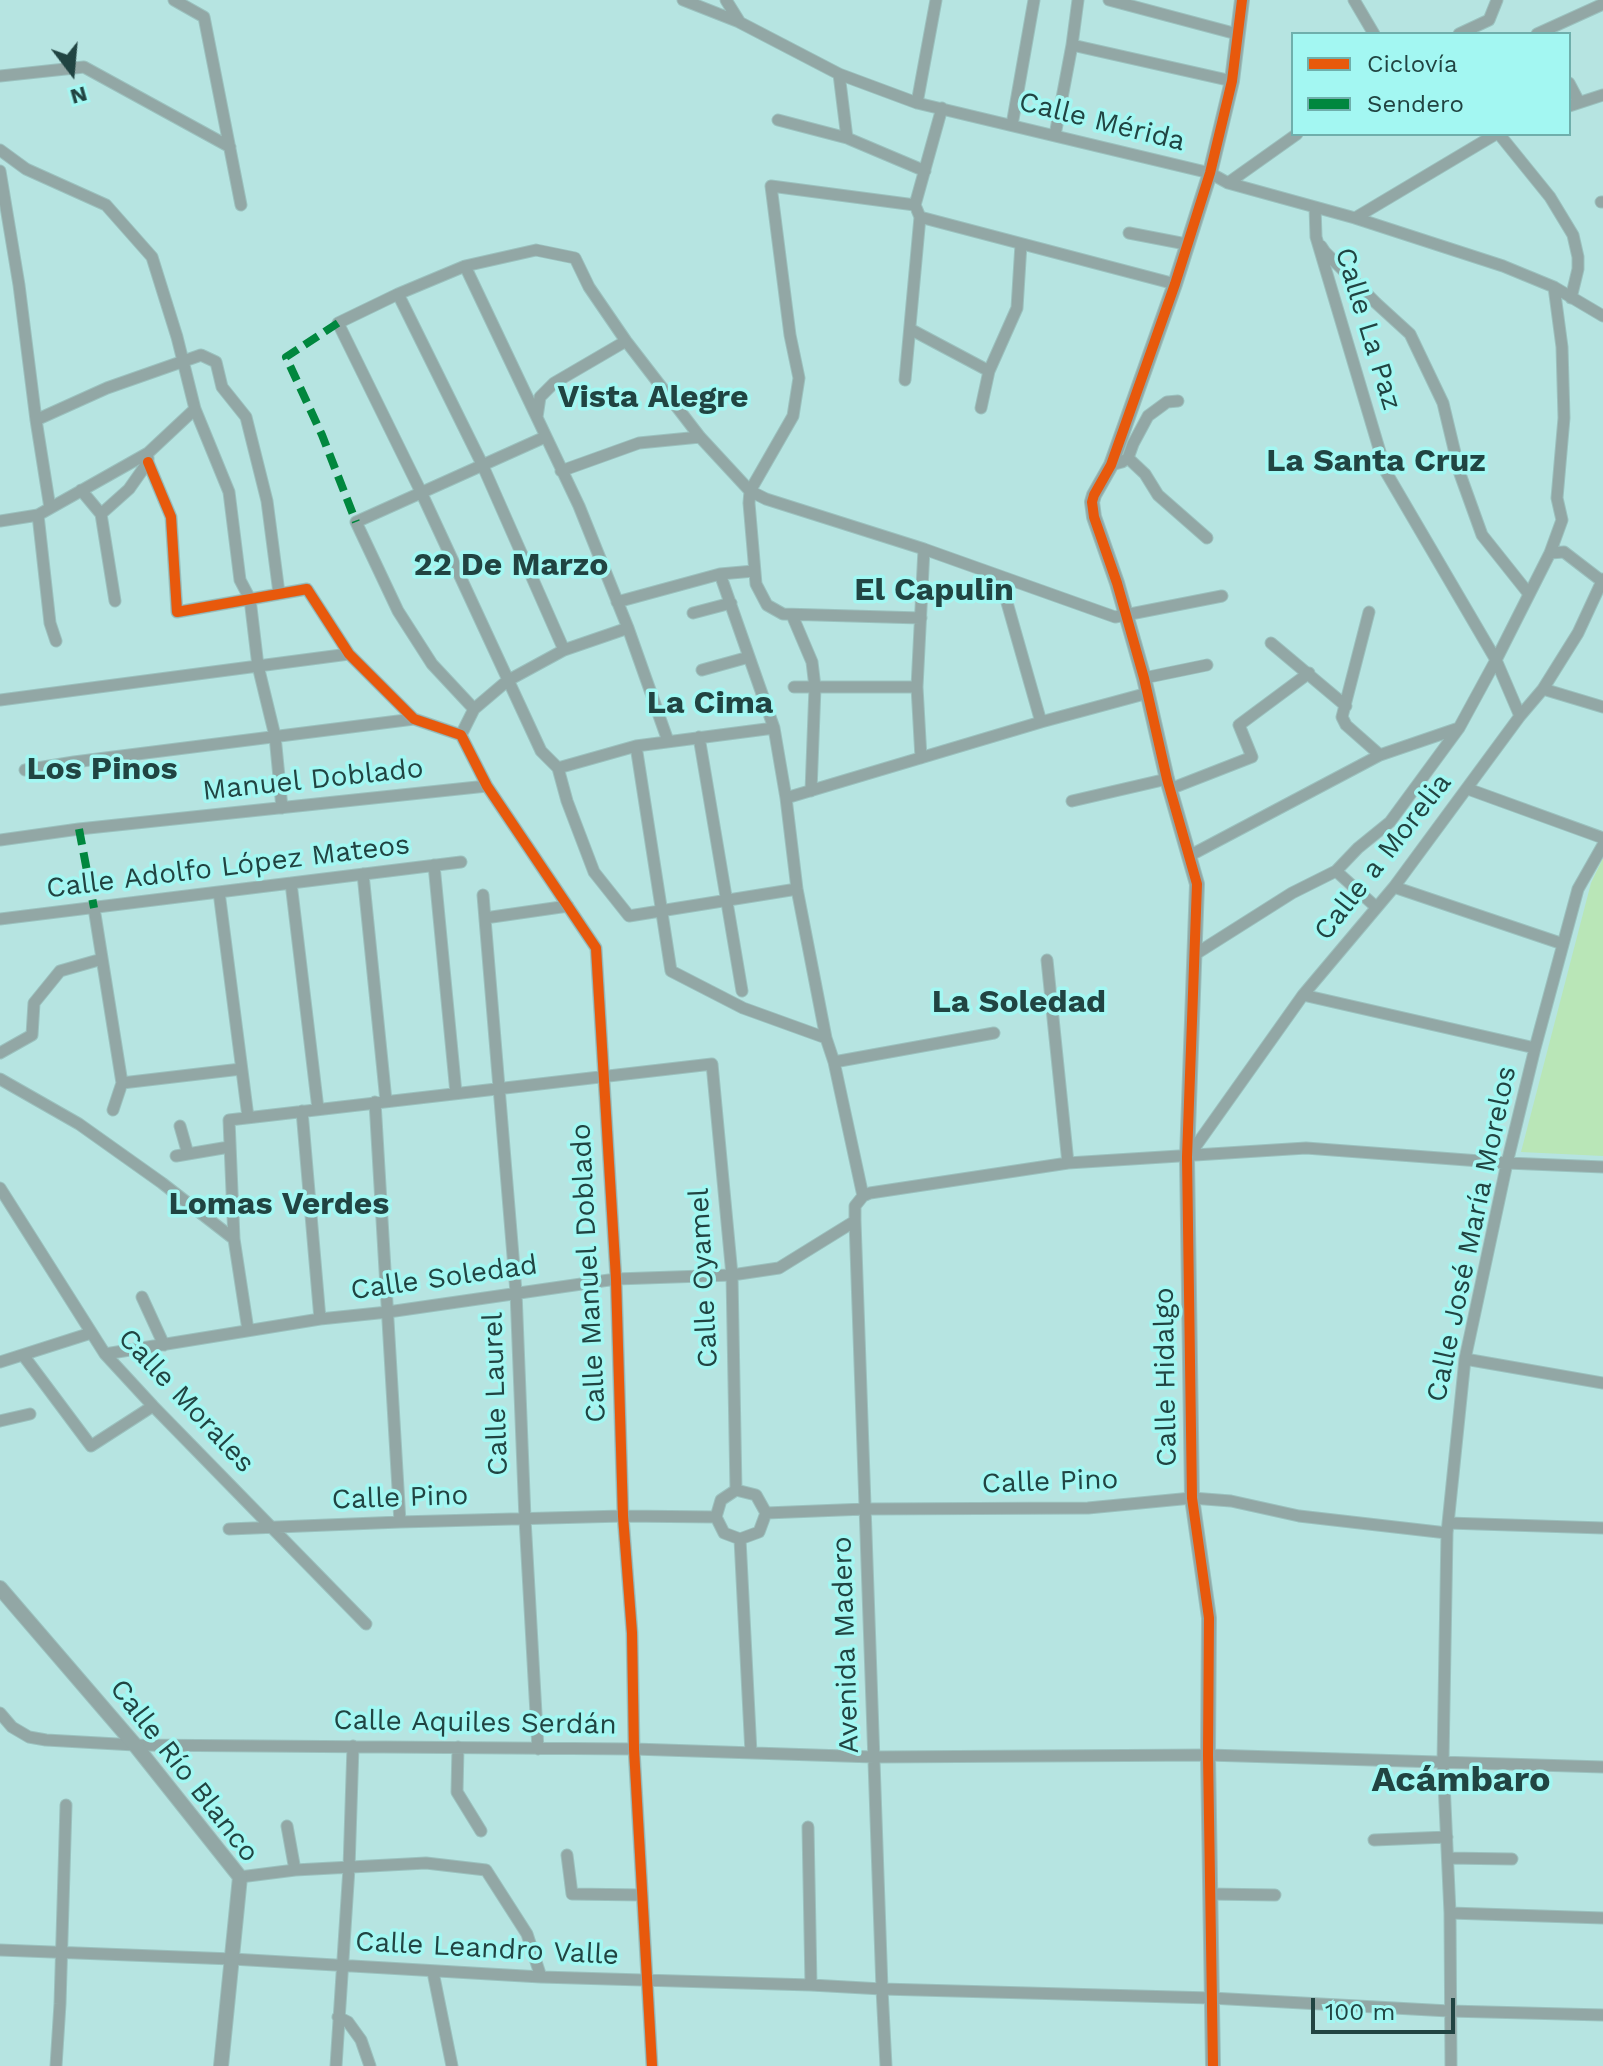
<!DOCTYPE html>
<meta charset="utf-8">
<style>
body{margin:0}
#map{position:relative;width:1603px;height:2066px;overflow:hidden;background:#b6e4e1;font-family:"Work Sans",sans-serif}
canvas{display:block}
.legend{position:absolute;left:1291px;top:32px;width:280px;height:104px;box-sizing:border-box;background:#a3f7f2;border:2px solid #6fafac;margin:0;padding:10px 14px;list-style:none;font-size:24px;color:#214442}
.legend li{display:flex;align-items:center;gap:16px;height:40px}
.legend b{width:40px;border:2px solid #6fafac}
.north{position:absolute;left:32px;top:32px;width:80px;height:80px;-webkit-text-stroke:6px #a3f7f2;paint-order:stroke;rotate:164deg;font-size:22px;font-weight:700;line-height:32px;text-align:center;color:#214442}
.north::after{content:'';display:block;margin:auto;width:28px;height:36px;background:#214442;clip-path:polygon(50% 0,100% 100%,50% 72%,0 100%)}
.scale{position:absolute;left:1311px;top:1998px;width:144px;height:36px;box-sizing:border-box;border:4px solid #214442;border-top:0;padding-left:10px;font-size:24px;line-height:28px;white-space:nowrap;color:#214442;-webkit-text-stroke:6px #a3f7f2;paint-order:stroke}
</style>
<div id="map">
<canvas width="1603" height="2066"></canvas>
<ul class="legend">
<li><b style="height:10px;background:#e8590c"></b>Ciclovía</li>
<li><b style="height:10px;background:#00873e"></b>Sendero</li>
</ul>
<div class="north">N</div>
<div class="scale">100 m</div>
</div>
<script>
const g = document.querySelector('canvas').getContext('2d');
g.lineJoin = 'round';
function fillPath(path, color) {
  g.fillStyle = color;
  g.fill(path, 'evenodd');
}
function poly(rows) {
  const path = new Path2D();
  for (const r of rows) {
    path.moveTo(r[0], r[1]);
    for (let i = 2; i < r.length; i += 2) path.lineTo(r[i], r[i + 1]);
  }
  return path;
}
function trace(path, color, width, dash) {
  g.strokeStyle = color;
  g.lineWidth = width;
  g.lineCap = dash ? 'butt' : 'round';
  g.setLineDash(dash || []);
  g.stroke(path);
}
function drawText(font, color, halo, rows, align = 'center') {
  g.font = font + ' "Work Sans",sans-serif';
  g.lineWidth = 7;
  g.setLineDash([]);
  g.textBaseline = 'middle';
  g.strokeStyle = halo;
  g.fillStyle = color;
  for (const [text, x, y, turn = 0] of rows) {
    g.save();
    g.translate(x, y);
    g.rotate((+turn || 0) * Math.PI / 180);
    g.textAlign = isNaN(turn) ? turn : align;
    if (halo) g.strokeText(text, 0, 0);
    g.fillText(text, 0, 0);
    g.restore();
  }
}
const green = poly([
 [1603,858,1603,1156,1521,1152,1591,883]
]);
const minor = poly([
 [174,0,204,17,241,205],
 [683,0,739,22,839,74,917,103,1210,173,1228,183,1355,218,1503,266,1554,287,1603,316],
 [726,0,739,21],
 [1109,0,1237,34],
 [1354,0,1374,34],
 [1459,34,1489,20,1497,0],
 [1537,34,1603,4],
 [1072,45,1232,81],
 [839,74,847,138],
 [0,76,84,67,230,147],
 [1569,83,1579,102],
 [917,103,936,0],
 [1569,106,1603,95],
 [778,120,847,138,925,171],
 [1012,125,1034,0],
 [1499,134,1550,197,1573,235,1578,257,1578,269,1571,298],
 [1055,135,1072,45,1078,0],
 [0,150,26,169,106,205,152,257,177,337,195,409,229,492,240,580,250,599,258,666,275,736,282,808],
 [0,171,19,285,36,420,50,508],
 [1228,183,1297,134],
 [1601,202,1603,202],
 [915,205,942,108],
 [1315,207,1316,237,1386,472,1496,660,1520,716],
 [1355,218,1496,134],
 [1129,233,1186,244],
 [1321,246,1325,252,1376,303,1410,334,1443,403,1460,474,1482,535,1529,594],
 [465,266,579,506,628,628,668,741],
 [398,294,482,464,564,650],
 [910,329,989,371],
 [905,380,920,217],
 [981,408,989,371,1017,308,1021,244],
 [537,417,540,397,554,383,626,341],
 [36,420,107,388,201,355,216,362,222,387,246,417,267,501,279,593],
 [1128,458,1145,474,1158,495,1207,538],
 [148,462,171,517,177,612,307,589,349,654,414,719,461,735,487,786,596,948,616,1279,623,1516,632,1633,634,1749,652,2066],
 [1111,465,1122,462,1128,458,1133,444,1148,416,1167,402,1178,401],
 [561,471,639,443,700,437],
 [81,490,101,514,115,601],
 [101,514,129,489,148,462,148,458],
 [38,515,50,623,56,641],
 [0,521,38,515,148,453,195,409],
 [1550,553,1564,552,1603,582],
 [720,574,774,728,786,798,797,889,826,1038,834,1062,863,1196],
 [1000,578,1041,722],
 [617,602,720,574,754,571],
 [1369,612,1342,717,1346,725,1380,755],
 [693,613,731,603],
 [792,615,812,662,815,687,811,791],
 [921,618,783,614,767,605,756,584,749,503,750,491,793,416,799,378,790,335,771,186,915,205,920,217,1175,284],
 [1271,643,1346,706],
 [702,670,749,657],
 [1144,678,1207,665],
 [794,687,917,687],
 [1543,689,1603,707],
 [0,700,349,654],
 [474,709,432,664,398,611,356,522,545,437],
 [461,735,474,709,507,681,564,650,628,628],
 [699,737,742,991],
 [636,746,671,971,743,1008,826,1038],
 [921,758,917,687,924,549],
 [558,768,636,746,774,728],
 [25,770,74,762,414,719],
 [1170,789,1252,757,1239,725,1309,673],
 [1468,789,1603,838],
 [786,798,1041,722,1148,693],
 [1072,801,1167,779],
 [0,840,79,829,487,786],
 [1189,856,1380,755,1459,728],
 [434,865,456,1093],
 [1336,871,1376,907],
 [363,874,386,1101],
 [291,883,318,1109],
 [1394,887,1563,944],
 [797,889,629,916,594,872,567,801,558,768,541,751,421,492,338,323,398,294,465,266,536,250,575,258,589,287,626,341,700,437,750,491,766,499,924,549,1115,617,1222,596],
 [219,892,248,1117],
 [483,895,516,1292,525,1519,538,1749],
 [94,908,122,1083],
 [485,918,568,906],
 [0,919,461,862],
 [1194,955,1292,893,1336,871,1358,848,1390,822,1459,728,1496,660,1550,553,1562,520,1557,498,1564,418,1562,347,1554,287],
 [1047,960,1068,1163],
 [1303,995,1535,1048],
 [0,1053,32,1035,34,1003,60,971,102,959],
 [834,1062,994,1033],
 [0,1079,79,1124,162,1183,234,1239],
 [122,1083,241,1069],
 [375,1102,400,1522],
 [113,1110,122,1083],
 [302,1111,320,1319],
 [180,1126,188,1154],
 [176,1156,229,1147],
 [1188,1157,1303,995,1394,887,1520,716,1543,689,1578,633,1603,579],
 [0,1188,105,1354,153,1406,366,1624],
 [855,1221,882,1989,886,2066],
 [142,1297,164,1345],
 [248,1330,234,1239,229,1120,712,1064,732,1275,736,1490],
 [105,1354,320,1319,388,1312,616,1279,732,1275,779,1268,855,1221,855,1206,863,1196,870,1193,1068,1163,1306,1148,1507,1163,1603,1167],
 [23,1355,91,1446,153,1406],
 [1465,1359,1603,1383],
 [0,1362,91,1333],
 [0,1421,30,1414],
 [736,1490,756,1495,766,1513,759,1532,740,1539,724,1533,716,1517,721,1500,736,1490],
 [766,1513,865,1509,1088,1508,1192,1498,1231,1501,1299,1516,1447,1533],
 [1448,1523,1603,1528],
 [229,1529,400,1522,623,1516,716,1517],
 [740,1539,751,1753],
 [0,1713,12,1727,29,1737,46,1740,135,1745,634,1749,874,1757,1208,1755,1603,1767],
 [458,1747,457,1792,481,1831],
 [287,1826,295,1870],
 [808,1827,811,1985],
 [1374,1840,1447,1837],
 [567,1855,572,1894,642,1895],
 [1448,1858,1512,1859],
 [240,1877,295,1870,426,1863,486,1870,527,1934,541,1977],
 [1210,1894,1275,1895],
 [1450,1913,1603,1918],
 [0,1950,232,1959,541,1977,811,1985,882,1989,1211,1998,1449,2011,1603,2015],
 [433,1972,452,2066],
 [338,2017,348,2022,361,2040,370,2066],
 [56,2066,60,2004,66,1805],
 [336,2066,349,1868,353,1746],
 [1451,2066,1450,1913,1443,1761,1447,1533,1465,1359,1507,1163,1535,1048,1578,889,1603,845]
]);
const tertiary = poly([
 [0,1588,135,1745,240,1877,221,2066],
 [1213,2066,1208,1755,1209,1618,1192,1498,1187,1157,1197,884,1167,779,1144,678,1117,583,1094,517,1092,502,1094,495,1111,465,1175,284,1210,173,1232,81,1242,0]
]);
const quiet = poly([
 [338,323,286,357,322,435,356,522],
 [79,829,94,908]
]);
const cycleway = poly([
 [148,462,171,517,177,612,307,589,349,654,414,719,461,735,487,786,596,948,616,1279,623,1516,632,1633,634,1749,652,2066],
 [1213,2066,1208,1755,1209,1618,1192,1498,1187,1157,1197,884,1167,779,1144,678,1117,583,1094,517,1092,502,1094,495,1111,465,1175,284,1210,173,1232,81,1242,0]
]);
const streetNames = [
 ["Calle Mérida",1102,122,14],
 ["Calle La Paz",1368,329,73],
 ["Manuel Doblado",313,780,-6],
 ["Calle a Morelia",1383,857,-52],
 ["Calle Adolfo López Mateos",228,867,-7],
 ["Calle José María Morelos",1472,1234,-78],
 ["Calle Manuel Doblado",589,1273,-93],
 ["Calle Soledad",444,1278,-8],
 ["Calle Oyamel",704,1278,-93],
 ["Calle Hidalgo",1166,1377,-91],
 ["Calle Laurel",496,1394,-92],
 ["Calle Morales",186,1401,47],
 ["Calle Pino",1050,1482,-2],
 ["Calle Pino",400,1498,-2],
 ["Avenida Madero",846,1645,-92],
 ["Calle Aquiles Serdán",475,1723,1],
 ["Calle Río Blanco",184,1771,52],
 ["Calle Leandro Valle",487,1949,3]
];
const quarterNames = [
 ["Vista Alegre",653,398],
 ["La Santa Cruz",1376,462],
 ["22 De Marzo",511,566],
 ["El Capulin",934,591],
 ["La Cima",710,704],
 ["Los Pinos",102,770],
 ["La Soledad",1019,1003],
 ["Lomas Verdes",279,1205]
];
const districtNames = [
 ["Acámbaro",1461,1780]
];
fillPath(green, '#b9e6b7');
trace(minor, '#9bc1be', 13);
trace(tertiary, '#9bc1be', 16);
trace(minor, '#92a7a5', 11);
trace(tertiary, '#92a7a5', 14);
trace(quiet, '#00873e', 8, [16, 8]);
trace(cycleway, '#e8590c', 10);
drawText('28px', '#214442', '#a3f7f2', streetNames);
drawText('bold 32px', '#214442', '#a3f7f2', quarterNames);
drawText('bold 36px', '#214442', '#a3f7f2', districtNames);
</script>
